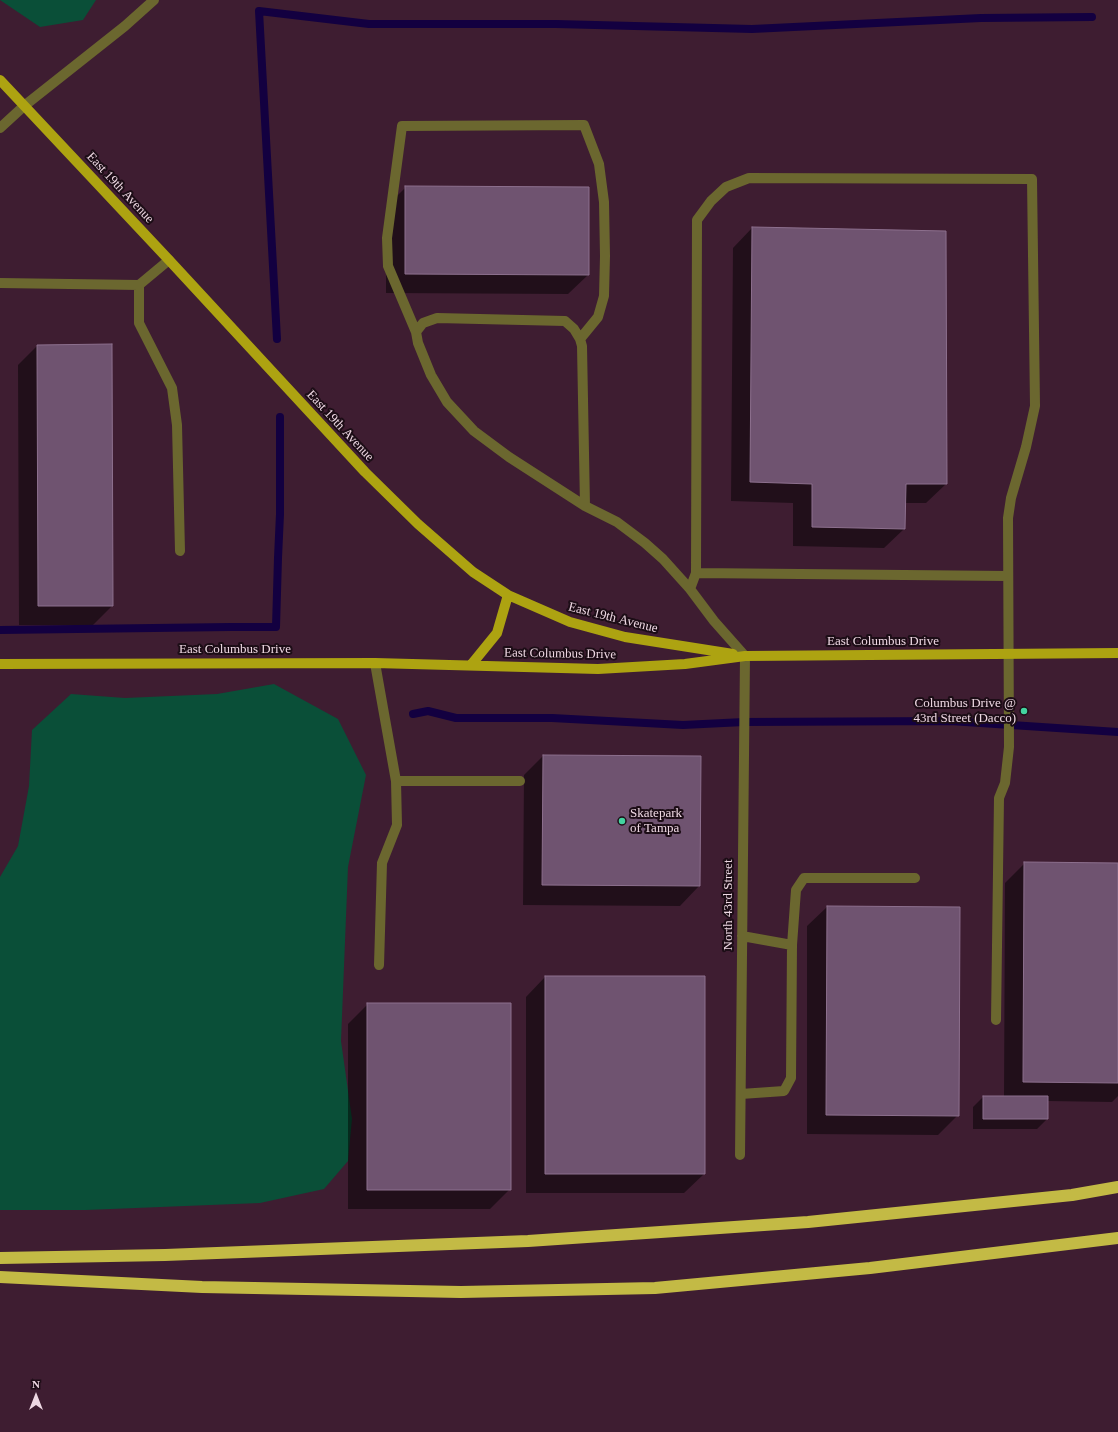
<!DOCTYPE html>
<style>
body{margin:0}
#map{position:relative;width:1118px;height:1432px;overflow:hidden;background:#3e1d31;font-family:"Times New Roman",serif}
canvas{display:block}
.north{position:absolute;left:16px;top:1376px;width:40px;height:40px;-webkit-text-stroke:3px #1c0d16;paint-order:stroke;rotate:0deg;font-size:11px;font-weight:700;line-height:16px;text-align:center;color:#eed8e3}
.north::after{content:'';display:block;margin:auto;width:14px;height:18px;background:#eed8e3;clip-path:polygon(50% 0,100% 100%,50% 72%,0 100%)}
</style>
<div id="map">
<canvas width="1118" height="1432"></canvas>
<div class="north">N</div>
</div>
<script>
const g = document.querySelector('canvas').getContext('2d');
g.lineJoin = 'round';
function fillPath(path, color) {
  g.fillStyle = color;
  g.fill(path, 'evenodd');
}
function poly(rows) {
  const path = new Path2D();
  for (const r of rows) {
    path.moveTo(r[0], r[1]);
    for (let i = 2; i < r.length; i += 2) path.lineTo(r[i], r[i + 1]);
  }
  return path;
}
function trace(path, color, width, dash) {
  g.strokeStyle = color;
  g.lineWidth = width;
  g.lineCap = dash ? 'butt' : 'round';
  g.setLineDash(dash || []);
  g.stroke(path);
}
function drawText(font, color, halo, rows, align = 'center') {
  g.font = font + ' "Times New Roman",serif';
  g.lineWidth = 4;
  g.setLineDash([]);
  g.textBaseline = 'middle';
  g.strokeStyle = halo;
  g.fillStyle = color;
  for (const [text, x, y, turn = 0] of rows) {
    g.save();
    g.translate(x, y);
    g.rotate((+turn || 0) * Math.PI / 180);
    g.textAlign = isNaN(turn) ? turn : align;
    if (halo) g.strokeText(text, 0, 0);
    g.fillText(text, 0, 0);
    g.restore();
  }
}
const green = poly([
 [0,0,96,0,83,20,40,27],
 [274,684,338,719,366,775,348,867,341,1041,352,1119,348,1161,324,1189,260,1203,86,1210,0,1210,0,877,18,846,29,786,32,730,71,694,125,698,217,694]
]);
const shadow = poly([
 [406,187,588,275,568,294,386,293,386,207],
 [752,228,946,484,926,503,904,503,904,529,884,548,793,546,793,503,731,501,733,248],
 [37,346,112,606,93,625,19,625,18,365],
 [543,756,699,886,680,906,523,905,524,775],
 [1025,863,1118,864,1118,1096,1112,1102,1047,1101,1047,1119,1037,1129,973,1129,973,1107,983,1097,1004,1097,1005,883],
 [827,907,959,908,958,1115,938,1135,807,1134,807,926],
 [545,977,704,1174,684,1193,526,1193,526,997],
 [368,1004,510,1189,490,1209,348,1209,348,1024]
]);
const stream = poly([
 [277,339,259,11,369,24,556,24,752,29,981,18,1092,17],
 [0,630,230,627,276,627,278,558,280,514,280,417],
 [413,714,428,711,456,718,552,718,683,725,744,722,950,721,1118,732]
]);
const building = poly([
 [405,186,589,187,589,275,405,274,405,186],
 [752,227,946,231,947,484,906,484,905,529,812,527,812,484,750,482,752,227],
 [112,344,113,606,38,606,37,345,112,344],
 [543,755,701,756,700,886,542,885,543,755],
 [1024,862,1118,863,1118,1083,1023,1082,1024,862],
 [827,906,960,907,959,1116,826,1115,827,906],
 [545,976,705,976,705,1174,545,1174,545,976],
 [367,1003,511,1003,511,1190,367,1190,367,1003],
 [983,1096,1048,1096,1048,1119,983,1119,983,1096]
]);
const minor = poly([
 [0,128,24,106,125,26,154,0],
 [0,283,139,285,169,260],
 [139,285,139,323,172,388,177,425,180,551],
 [416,332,388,266,387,238,402,126,584,125,599,164,604,202,605,256,604,296,598,317,580,339],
 [585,506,582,346,580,339,574,329,565,321,437,318,423,323,416,332,418,343,431,375,447,402,474,431,509,457,585,506,617,522,645,543,663,559,690,589,714,621,745,656,740,1155],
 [696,573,1008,576],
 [690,589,696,573,697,220,711,201,726,187,749,178,1032,179,1035,406,1026,447,1011,498,1008,518,1009,747,1005,783,999,798,996,1020],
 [375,663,396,781,520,781],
 [792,945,796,890,804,878,915,878],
 [379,965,382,863,397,825,396,781],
 [741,1094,784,1091,791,1078,792,945,742,936]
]);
const major = poly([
 [0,80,169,260,365,472,418,524,473,572,508,595,570,622,625,637,733,654],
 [0,664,375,663,598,669,685,664,745,656,1118,653],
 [471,665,497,633,508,595]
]);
const highway = poly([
 [0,1258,165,1255,528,1241,808,1222,1072,1195,1118,1187],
 [0,1277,202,1287,461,1292,655,1288,870,1268,1118,1238]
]);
const markers = [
 [1024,711,4,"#43d4a0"],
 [622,821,4,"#43d4a0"]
];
const streetNames = [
 ["East 19th Avenue",120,188,47],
 ["East 19th Avenue",340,426,47],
 ["East 19th Avenue",613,618,14],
 ["East Columbus Drive",883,642],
 ["East Columbus Drive",235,650],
 ["East Columbus Drive",560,654,1],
 ["North 43rd Street",729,905,-90]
];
const poiNames = [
 ["Columbus Drive @",1016,704],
 ["43rd Street (Dacco)",1016,719],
 ["Skatepark",630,814,"left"],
 ["of Tampa",630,829,"left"]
];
fillPath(green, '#0a4f38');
fillPath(shadow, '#0007');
trace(stream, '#130040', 8);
fillPath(building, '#6f5370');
trace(building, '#8d708e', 1);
trace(minor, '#6b672f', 10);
trace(major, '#ada311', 10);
trace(highway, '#c3ba45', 12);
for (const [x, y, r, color] of markers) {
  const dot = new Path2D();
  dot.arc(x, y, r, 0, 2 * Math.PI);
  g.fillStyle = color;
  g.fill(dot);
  trace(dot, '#1c0d16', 1.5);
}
drawText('13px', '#eed8e3', '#1c0d16', streetNames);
drawText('13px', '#eed8e3', '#1c0d16', poiNames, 'right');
</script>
